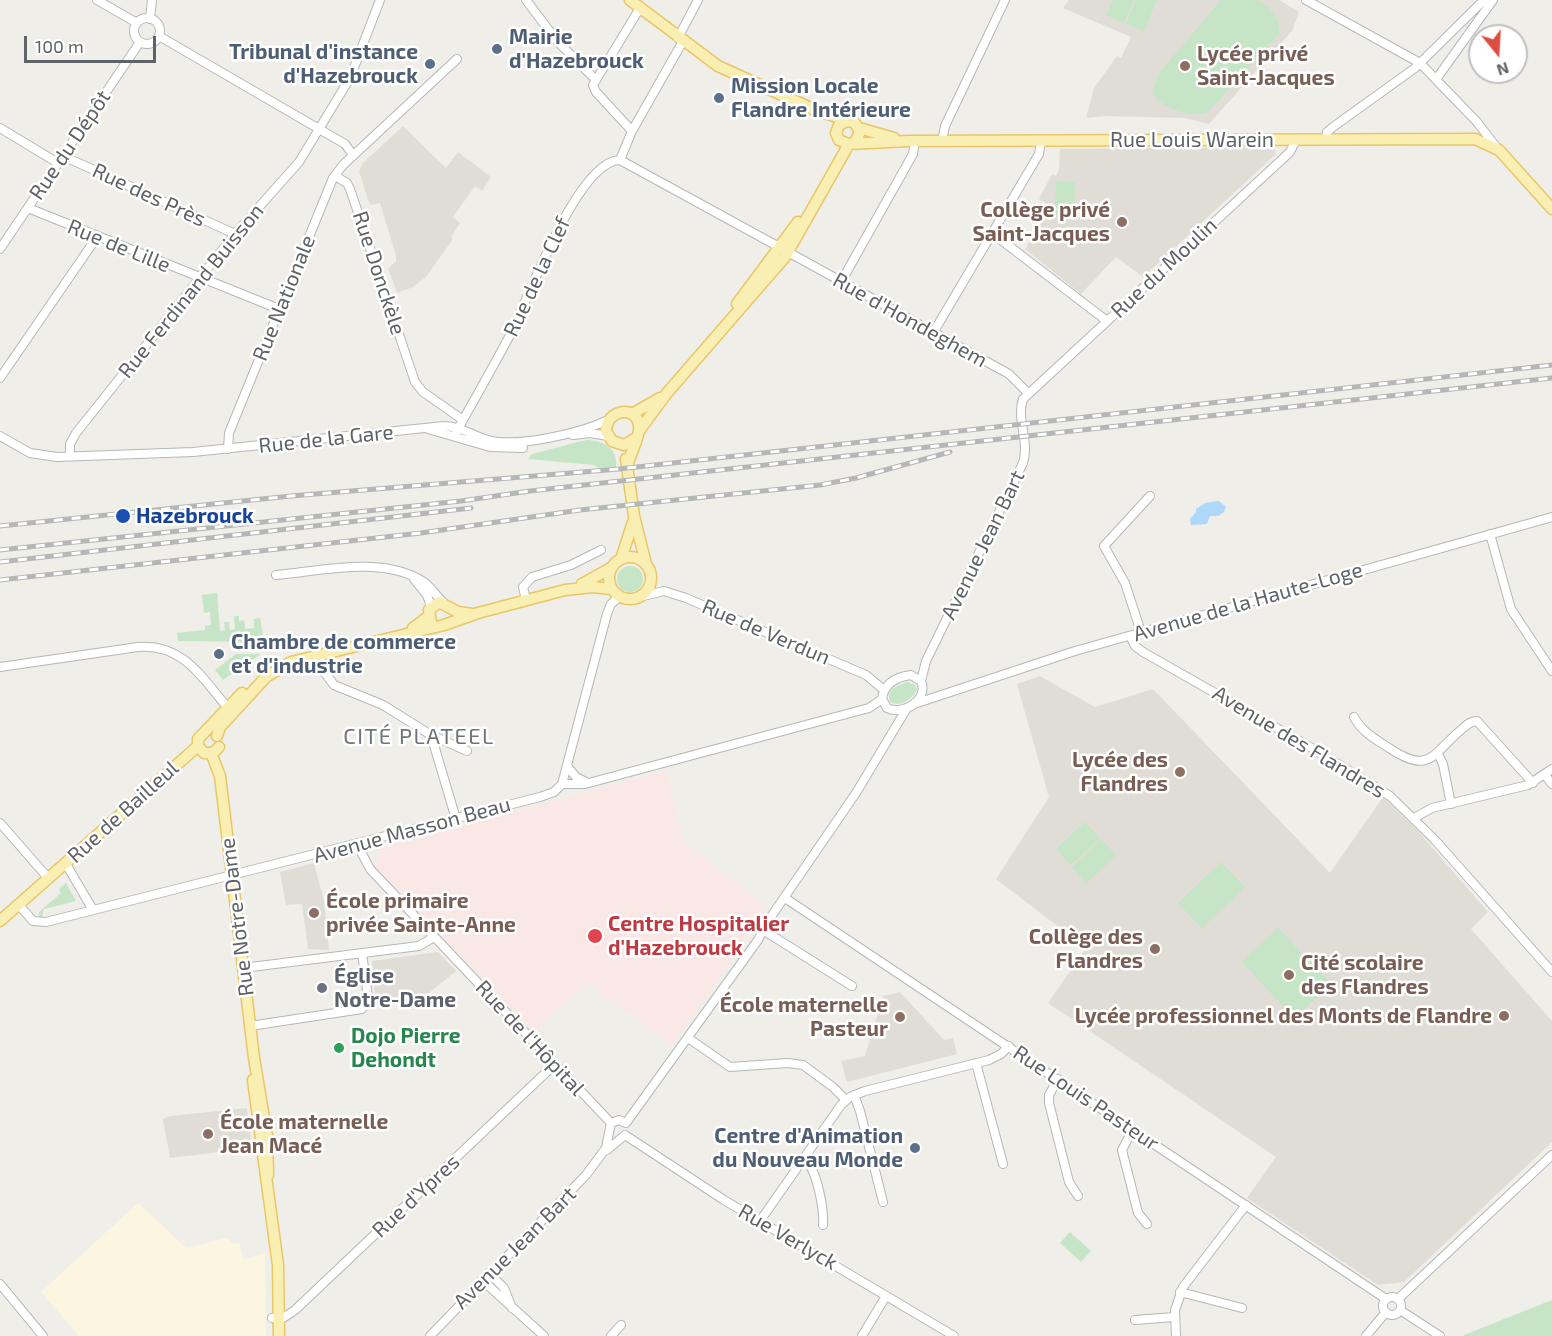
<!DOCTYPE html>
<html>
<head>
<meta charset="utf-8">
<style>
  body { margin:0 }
  #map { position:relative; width:1552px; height:1336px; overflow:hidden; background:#f0eee8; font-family:"Exo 2",sans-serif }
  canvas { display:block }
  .north { position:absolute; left:1468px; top:24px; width:60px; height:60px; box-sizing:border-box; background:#fff; border:2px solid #bfc0c2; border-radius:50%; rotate:162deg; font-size:16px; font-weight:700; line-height:24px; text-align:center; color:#5f6267 }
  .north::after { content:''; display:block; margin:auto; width:21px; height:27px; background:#de4d3f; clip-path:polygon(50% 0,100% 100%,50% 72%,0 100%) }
  .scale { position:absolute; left:24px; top:36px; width:132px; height:27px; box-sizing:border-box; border:3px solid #5f6267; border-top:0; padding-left:8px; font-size:18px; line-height:21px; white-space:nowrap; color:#5f6267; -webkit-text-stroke:4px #fff; paint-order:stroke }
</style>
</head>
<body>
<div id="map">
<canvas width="1552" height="1336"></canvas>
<div class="north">N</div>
<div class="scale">100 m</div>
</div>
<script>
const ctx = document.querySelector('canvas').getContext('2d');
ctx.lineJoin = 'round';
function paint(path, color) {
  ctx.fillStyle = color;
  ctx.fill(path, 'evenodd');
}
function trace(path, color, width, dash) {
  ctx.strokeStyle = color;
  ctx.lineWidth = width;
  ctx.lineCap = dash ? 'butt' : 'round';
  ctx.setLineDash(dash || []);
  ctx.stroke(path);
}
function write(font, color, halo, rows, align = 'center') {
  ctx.font = font + ' "Exo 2",sans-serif';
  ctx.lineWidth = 5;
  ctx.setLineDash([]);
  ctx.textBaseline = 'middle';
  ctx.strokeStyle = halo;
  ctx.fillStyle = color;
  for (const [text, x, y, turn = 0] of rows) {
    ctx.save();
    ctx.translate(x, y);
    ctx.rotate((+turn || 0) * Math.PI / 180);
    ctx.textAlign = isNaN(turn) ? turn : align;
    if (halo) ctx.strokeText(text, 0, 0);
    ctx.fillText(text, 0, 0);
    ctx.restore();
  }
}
const commercial = new Path2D(`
  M138 1203 186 1248 227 1238 233 1244 239 1243 244 1260 265 1253 266 1336H79L41 1292Z`);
const education = new Path2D(`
  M1069 0H1279L1299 12 1292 31 1209 124 1185 118 1105 116 1086 118 1094 88 1117 56 1121 58 1131 37 1063 8Z
  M403 126 446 168 458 152 491 177 482 191 475 186 453 217 460 223 451 237 453 239 426 277 413 287 397 293 388 268 396 262V256L380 203 372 205 369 203 359 171 363 163Z
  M1274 147 1276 154 1143 277 1116 257 1081 294 1025 249 1051 207 1039 199 1052 174 1056 176 1059 170 1060 149Z
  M1040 676 1095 707 1153 689 1330 873 1383 797 1417 830 1488 912 1471 929 1552 1021V1142L1404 1282 1378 1285 1247 1198 1276 1157 1048 1003 1086 948 996 879 1049 797 1017 684Z
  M314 863 324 901 329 950 308 949 302 904 286 905 280 872Z
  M438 952 456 971 419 1001 376 1005 372 961Z
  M900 992 944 1040 953 1038 957 1054 847 1082 841 1061 865 1056 883 996Z
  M247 1108 252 1148 170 1158 163 1119 170 1116Z`);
const medical = new Path2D(`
  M666 770 684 843 767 907 672 1045 587 982 534 1031 374 865 381 846 474 823Z`);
const green = new Path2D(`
  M1113 0H1134L1124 23 1106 15Z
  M1136 0H1157L1144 31 1126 24Z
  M1221 0C1231 0 1246 0 1256 0 1270 5 1282 20 1279 34L1209 111C1193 119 1158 109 1153 91L1159 73Z
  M1056 181 1075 182 1074 216 1055 215Z
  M586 440C602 440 619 448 616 467L597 468 595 465 528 459 532 454Z
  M617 579a13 13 0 1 1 26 0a13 13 0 1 1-26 0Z
  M217 593 220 631 225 630 224 622H229L230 630 235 629 234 616H239V621L244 620 245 629 254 628V619L260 618 264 642 178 641 177 633 205 630V626L211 625 210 612 204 613 202 595Z
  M236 654H261L223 680 215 670Z
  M908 682 915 685 917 690C911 700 901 707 890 702 886 690 897 685 908 682Z
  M1085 822 1100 838 1071 865 1056 849Z
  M1101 839 1116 855 1087 883 1072 867Z
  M1221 862 1245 887 1202 928 1178 903Z
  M66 883 76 901 44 909 42 917H39V912L61 893 59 889Z
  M1278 928 1331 984 1294 1018 1242 962Z
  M1070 1232 1091 1251 1081 1262 1060 1243Z
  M1552 1300V1336H1464V1335Z`);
const water = new Path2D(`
  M1219 501 1226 507 1224 512 1218 516H1210L1207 524 1191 525 1190 519 1196 512V509L1205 503Z`);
const minor = new Path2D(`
  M97 0 137 23
  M526 0 557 41 595 79
  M1306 0 1420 63 1477 122 1496 147
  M134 31a13 13 0 1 1 26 0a13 13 0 1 1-26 0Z
  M150 19 152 0
  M159 36 345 144 353 155
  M678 38 698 0
  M1437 78 1493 0
  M0 128 58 163
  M632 131 596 92 593 85 640 8
  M1326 139 1327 132 1333 127 1415 68 1484 0
  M942 141 945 126 1005 0
  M63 156 235 234
  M620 160 781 248
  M620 160 632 131 683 41
  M335 176 347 183 350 189 415 382 423 392 463 420
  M28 208 279 309
  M992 233 1107 321
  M0 249 140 42
  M788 252 1009 374 1028 393
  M841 282 913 154 915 141
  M933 333 1039 154 1041 141
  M0 378 97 237
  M428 429 490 447 523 448
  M573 435 590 433 608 436
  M0 436 30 453 57 457 193 452 444 426C461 426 473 436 488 440 518 448 581 433 608 420
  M454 436C473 402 492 369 510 335 528 300 577 161 620 160
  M228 449 229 433 333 178 343 165 457 59
  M70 456V444L76 433 235 234 299 162 350 78 380 0
  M1490 534 1511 609 1552 671
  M276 575C321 571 383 555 424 582 431 587 436 596 443 602
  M414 579 427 595 431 607
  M643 596 664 591 686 598 866 675 884 690
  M526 600 523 587 532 577 571 565 601 550
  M1141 632 1125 583 1104 546 1150 496
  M1130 636 1135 646 1143 652 1310 747 1390 796 1435 840 1552 972
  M319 655 324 672 334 685 383 705 431 735 456 819
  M0 667 138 647C183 643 202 678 228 708
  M911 675 921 681C929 700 903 716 887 708L882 699C884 683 896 677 911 675Z
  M921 681 926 661 1023 463C1030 442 1016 419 1023 399L1290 152 1296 140
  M914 704 1075 651 1552 517
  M1354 717C1362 732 1375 739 1389 748 1430 775 1431 755 1462 729 1467 725 1470 721 1477 721L1533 783
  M431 735 467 751
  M1438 754 1443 764 1451 804
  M567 766 576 777 586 782
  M1545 775 1552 784
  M562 784 607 614 611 604 619 597
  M1414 818 1432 808 1528 785 1552 769
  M0 823 49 879
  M357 844 370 869 611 1123
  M66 864 93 910
  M785 898 1386 1299
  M19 905 33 921 46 922 540 797 554 792 562 784H585L869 708 882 699
  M763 930 852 986
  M243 968 419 946 434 937
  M250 1026 362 1009 368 997 362 953
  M688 1038 730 1067 788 1063 803 1065 833 1087 846 1100
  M976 1063 1003 1164
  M1058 1079 1049 1095V1103L1069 1182 1078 1196
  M854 1095 860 1111 883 1202
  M626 1123 758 940 766 924 856 793 907 708
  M1133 1129 1122 1150 1138 1213 1147 1224
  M625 1135 724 1200 954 1336
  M607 1150 625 1135
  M803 1158C817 1167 824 1209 823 1225
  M760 1221 841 1105 850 1097 865 1091 989 1060 1001 1054 1009 1046
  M489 1273 504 1288 512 1308
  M482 1280 544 1336
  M0 1284 43 1336
  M1180 1292 1242 1308
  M1383 1306a9 9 0 1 1 18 0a9 9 0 1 1-18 0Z
  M1398 1299 1552 1155
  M1400 1310 1440 1336
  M272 1318H283L295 1310 555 1064
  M1135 1320 1174 1317
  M430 1336 586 1175 606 1148 611 1123 619 1120 626 1123
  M611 1336 621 1325
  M862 1336 886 1296
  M1176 1336 1175 1310 1183 1287 1246 1205
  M1366 1336 1386 1312`);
const major = new Path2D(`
  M630 0 718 66 813 109 855 123 860 132 855 142
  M847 121 839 125 836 133 839 140 848 144 909 141 1475 139 1499 150 1552 209
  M859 128 894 138
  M737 304 798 222
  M632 414 660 398
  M639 431 667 393 785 257 849 144
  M626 459 634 516 646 564
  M628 464C630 453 640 438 639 427 638 404 606 409 606 431L612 441 624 445 636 438
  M609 578a21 21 0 1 1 42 0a21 21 0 1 1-42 0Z
  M621 559 633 522
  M582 584 611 568
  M431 622 429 610 439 602 458 612 472 614
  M413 628 429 616
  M217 736 220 727 266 677 291 662 444 625 478 613 565 590 593 587 611 589
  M219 747 213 753H204L198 746V739L242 693
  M211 753 220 776 254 1058 267 1136 268 1175
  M0 921 198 746
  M253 1080 278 1265 279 1336`);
const rail = new Path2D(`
  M0 526 291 496 619 469 1552 365
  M0 550 461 501 530 491 1552 378
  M0 562 471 508
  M0 580 421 533 580 510 820 485 856 478 950 452`);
const markers = [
  [497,49,6,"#5c6f8a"],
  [430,64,6,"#5c6f8a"],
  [1185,66,6,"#8d6e63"],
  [719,98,6,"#5c6f8a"],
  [1122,222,6,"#8d6e63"],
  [123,516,8,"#1a4fb4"],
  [219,654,6,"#5c6f8a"],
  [1180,772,6,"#8d6e63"],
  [314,913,6,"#8d6e63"],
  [595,936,8,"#e0444e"],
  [1155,949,6,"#8d6e63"],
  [1289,975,6,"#8d6e63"],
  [322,988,6,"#6b7280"],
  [1504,1016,6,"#8d6e63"],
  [900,1017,6,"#8d6e63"],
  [339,1048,6,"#2e9e5b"],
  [208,1134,6,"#8d6e63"],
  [915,1148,6,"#5c6f8a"]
];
const serviceNames = [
  ["Mairie",509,37],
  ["d'Hazebrouck",509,61],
  ["Tribunal d'instance",418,52,"right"],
  ["d'Hazebrouck",418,76,"right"],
  ["Mission Locale",731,86],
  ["Flandre Intérieure",731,110],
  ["Chambre de commerce",231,642],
  ["et d'industrie",231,666],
  ["Centre d'Animation",903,1136,"right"],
  ["du Nouveau Monde",903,1160,"right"]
];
const educationNames = [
  ["Lycée privé",1197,54,"left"],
  ["Saint-Jacques",1197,78,"left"],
  ["Collège privé",1110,210],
  ["Saint-Jacques",1110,234],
  ["Lycée des",1168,760],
  ["Flandres",1168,784],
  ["École primaire",326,901,"left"],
  ["privée Sainte-Anne",326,925,"left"],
  ["Collège des",1143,937],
  ["Flandres",1143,961],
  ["Cité scolaire",1301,963,"left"],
  ["des Flandres",1301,987,"left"],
  ["École maternelle",888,1005],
  ["Pasteur",888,1029],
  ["Lycée professionnel des Monts de Flandre",1492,1016],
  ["École maternelle",220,1122,"left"],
  ["Jean Macé",220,1146,"left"]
];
const streetNames = [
  ["Rue Louis Warein",1192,140],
  ["Rue du Dépôt",70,145,-56],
  ["Rue des Près",149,195,25],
  ["Rue de Lille",119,246,22],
  ["Rue du Moulin",1164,268,-43],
  ["Rue Donckèle",379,273,72],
  ["Rue de la Clef",537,277,-65],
  ["Rue Ferdinand Buisson",191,291,-51],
  ["Rue Nationale",284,298,-68],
  ["Rue d'Hondeghem",910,320,29],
  ["Rue de la Gare",326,439,-6],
  ["Avenue Jean Bart",983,545,-64],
  ["Avenue de la Haute-Loge",1248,602,-16],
  ["Rue de Verdun",766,632,23],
  ["Avenue des Flandres",1299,742,31],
  ["Rue de Bailleul",123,812,-42],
  ["Avenue Masson Beau",412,830,-15],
  ["Rue Notre-Dame",237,917,-97],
  ["Rue de l'Hôpital",530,1038,47],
  ["Rue Louis Pasteur",1086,1098,34],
  ["Rue d'Ypres",416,1196,-43],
  ["Rue Verlyck",788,1237,30],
  ["Avenue Jean Bart",515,1248,-45]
];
const transitNames = [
  ["Hazebrouck",136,516]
];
const healthNames = [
  ["Centre Hospitalier",608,924],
  ["d'Hazebrouck",608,948]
];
const worshipNames = [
  ["Église",334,976],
  ["Notre-Dame",334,1000]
];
const leisureNames = [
  ["Dojo Pierre",351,1036],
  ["Dehondt",351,1060]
];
const neighbourhoodNames = [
  ["CITÉ PLATEEL",419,737]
];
paint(commercial, '#fcf6e0');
paint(education, '#e0ddd6');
paint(medical, '#fae8e6');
paint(green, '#c6e5c6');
paint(water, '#aed8fa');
trace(minor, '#b4b7bb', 10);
trace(major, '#e9c668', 13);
trace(minor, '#fff', 8);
trace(major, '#faefb2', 10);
trace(rail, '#b5b6b7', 5);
trace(rail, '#fff', 3, [9]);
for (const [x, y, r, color] of markers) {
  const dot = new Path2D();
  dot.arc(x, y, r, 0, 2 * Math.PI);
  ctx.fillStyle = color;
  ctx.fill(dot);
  trace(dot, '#fff', 2);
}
write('bold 21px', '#4e5e75', '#fff', serviceNames, 'left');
write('bold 21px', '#785e54', '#fff', educationNames, 'right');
write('21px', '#5f6267', '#fff', streetNames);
write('bold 21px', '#164399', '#fff', transitNames, 'left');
write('bold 21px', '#be3a42', '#fff', healthNames, 'left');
write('bold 21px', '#5b616d', '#fff', worshipNames, 'left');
write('bold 21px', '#27864d', '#fff', leisureNames, 'left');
ctx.letterSpacing = '1.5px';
write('22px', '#707479', '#fff', neighbourhoodNames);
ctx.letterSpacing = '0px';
</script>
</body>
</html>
